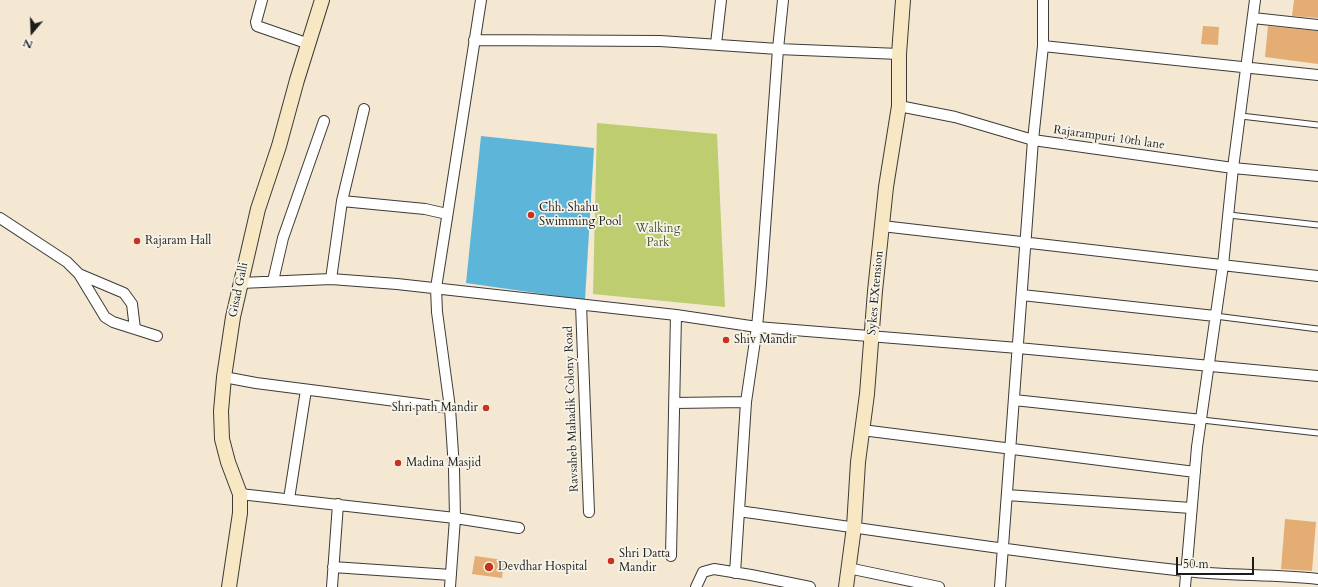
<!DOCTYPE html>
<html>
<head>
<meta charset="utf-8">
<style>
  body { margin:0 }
  #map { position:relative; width:1318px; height:587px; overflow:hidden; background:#f4e8d3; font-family:Cardo,serif }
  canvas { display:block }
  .north { position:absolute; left:12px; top:12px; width:40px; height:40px; -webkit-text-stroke:3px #f7f3e8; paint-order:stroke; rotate:199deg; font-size:11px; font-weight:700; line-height:16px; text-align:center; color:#1c1c1c }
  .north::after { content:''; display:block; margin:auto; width:14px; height:18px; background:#1c1c1c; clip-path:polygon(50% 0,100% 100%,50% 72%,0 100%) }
  .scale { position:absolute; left:1176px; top:557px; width:78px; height:18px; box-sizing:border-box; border:2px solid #1c1c1c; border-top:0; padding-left:5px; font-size:12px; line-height:14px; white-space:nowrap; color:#1c1c1c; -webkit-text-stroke:3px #f7f3e8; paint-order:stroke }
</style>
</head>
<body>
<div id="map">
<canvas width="1318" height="587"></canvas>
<div class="north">N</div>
<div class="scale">50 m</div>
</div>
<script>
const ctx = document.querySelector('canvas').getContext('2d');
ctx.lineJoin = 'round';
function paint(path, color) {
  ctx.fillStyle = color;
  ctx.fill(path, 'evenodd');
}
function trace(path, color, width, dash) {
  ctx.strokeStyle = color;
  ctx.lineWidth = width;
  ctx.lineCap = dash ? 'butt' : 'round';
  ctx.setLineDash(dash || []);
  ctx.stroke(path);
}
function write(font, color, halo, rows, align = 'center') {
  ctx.font = font + ' Cardo,serif';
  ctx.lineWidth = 3.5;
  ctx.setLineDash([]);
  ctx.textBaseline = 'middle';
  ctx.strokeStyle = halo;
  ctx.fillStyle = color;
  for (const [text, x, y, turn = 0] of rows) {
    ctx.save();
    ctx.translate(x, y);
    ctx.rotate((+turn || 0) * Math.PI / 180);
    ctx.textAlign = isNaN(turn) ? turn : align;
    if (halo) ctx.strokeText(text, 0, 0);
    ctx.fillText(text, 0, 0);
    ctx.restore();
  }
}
const green = new Path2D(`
  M597 123 717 134 725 307 593 294Z`);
const water = new Path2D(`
  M481 136 594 148 585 300 466 283Z`);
const building = new Path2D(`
  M1294 0H1318V18L1292 16Z
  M1203 26 1219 27 1218 45 1201 44Z
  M1268 26 1318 31V64L1265 57Z
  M1285 519 1316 522 1312 571 1281 569Z
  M475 556 504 560 502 578 472 574Z`);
const lane = new Path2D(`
  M1241 116 1318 125
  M1229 215 1318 225
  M1215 316 1318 329
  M1202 420 1318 433`);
const street = new Path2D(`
  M262 0 256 22 257 26 309 44
  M783 0 778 49 761 284 757 327 746 402 739 511C887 532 1036 555 1185 571 1229 576 1274 574 1318 579
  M1253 18 1318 25
  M474 40 660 41 778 49 899 54
  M716 44 721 0
  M1043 46 1318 75
  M899 106 955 117 1033 140 1233 168 1318 176
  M342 201 425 209 447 214
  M0 218 67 262 79 274 105 317 113 322 157 336
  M882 226 1318 276
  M79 274 124 293 132 304 135 329
  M331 279 342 201 364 109
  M273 281 283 238 324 121
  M241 283 331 279 397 284 676 315 757 327 1018 348 1318 376
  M1022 295 1215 316
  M581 305 589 512
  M224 377 256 383 450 408
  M1014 400 1202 420
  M674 403 746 402
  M862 430 1195 472
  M240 494 455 518 519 528
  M1007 495 1191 508
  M289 499 306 390
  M671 556 676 315
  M333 567 451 575
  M848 568 939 587
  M735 573 739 511
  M332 587 338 504
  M450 587 455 518 454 469 450 408 437 312 436 288 481 0
  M696 587 703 572 714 569 751 575 810 587
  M1000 587 1033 140 1043 46V0
  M1185 587 1197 447 1223 265 1233 168 1255 0`);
const secondary = new Path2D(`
  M229 587 240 513V494L228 462 222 439 221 411 224 377 233 317 258 209 279 146 297 80 322 0
  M846 587 854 527 858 462 867 394 875 291 886 187 899 106V54L903 0`);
const markers = [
  [531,215,4,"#c8321e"],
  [137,241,4,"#c8321e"],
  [726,340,4,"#c8321e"],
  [486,408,4,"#c8321e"],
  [398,463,4,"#c8321e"],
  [611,561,4,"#c8321e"],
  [489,567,5,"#c8321e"]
];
const streetNames = [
  ["Rajarampuri 10th lane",1109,138,8],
  ["Gisad Galli",239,290,-78],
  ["Sykes EXtension",876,293,-85],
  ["Ravsaheb Mahadik Colony Road",572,409,-92]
];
const poiNames = [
  ["Chh. Shahu",539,208],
  ["Swimming Pool",539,222],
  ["Rajaram Hall",145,241],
  ["Shiv Mandir",734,340],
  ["Shri path Mandir",478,408,"right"],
  ["Madina Masjid",406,463],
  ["Shri Datta",619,554],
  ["Mandir",619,568],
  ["Devdhar Hospital",498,567]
];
const parkNames = [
  ["Walking",658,229],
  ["Park",658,243]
];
paint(green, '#bdcd70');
paint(water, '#5eb5da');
paint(building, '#e3ad74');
trace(lane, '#3c3b37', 7);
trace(street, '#3c3b37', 12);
trace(secondary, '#3c3b37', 16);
trace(lane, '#fff', 5);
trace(street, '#fff', 10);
trace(secondary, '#f7e8c3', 14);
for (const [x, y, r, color] of markers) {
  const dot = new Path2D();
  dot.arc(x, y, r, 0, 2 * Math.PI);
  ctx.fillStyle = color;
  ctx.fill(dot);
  trace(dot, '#f7f3e8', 1.5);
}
write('12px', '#1c1c1c', '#f7f3e8', streetNames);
write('12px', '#1c1c1c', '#f7f3e8', poiNames, 'left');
write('12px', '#545a39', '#f7f3e8', parkNames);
</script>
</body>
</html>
